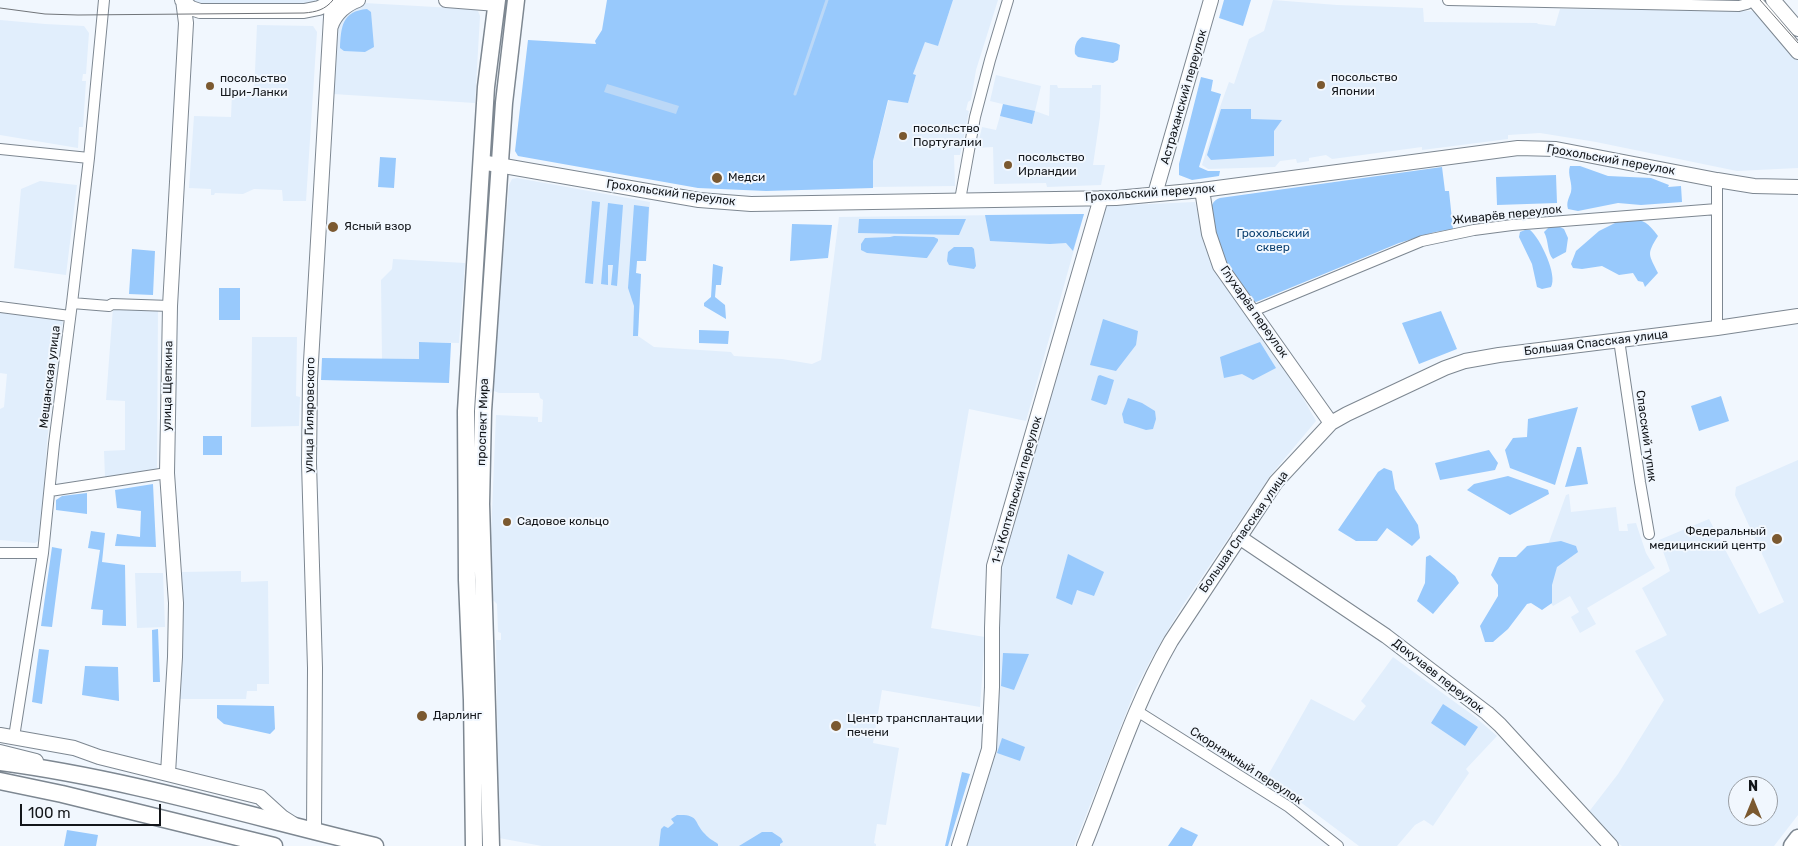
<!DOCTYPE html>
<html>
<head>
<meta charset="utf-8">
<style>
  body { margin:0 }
  #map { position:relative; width:1798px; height:846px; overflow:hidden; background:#f1f7fe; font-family:Rubik,sans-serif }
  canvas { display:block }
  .north { position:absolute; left:1728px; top:776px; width:50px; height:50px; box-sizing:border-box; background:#f1f7fe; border:1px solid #989da3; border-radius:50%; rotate:0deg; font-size:14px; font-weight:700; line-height:20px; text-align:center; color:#13161a }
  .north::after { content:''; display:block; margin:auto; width:18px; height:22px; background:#7b5930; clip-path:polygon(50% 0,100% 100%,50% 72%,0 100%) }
  .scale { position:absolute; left:20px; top:804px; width:141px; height:22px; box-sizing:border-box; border:2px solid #13161a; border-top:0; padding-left:6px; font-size:15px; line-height:18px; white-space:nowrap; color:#13161a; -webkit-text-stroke:4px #f1f7fe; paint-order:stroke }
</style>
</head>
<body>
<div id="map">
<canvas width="1798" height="846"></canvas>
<div class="north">N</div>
<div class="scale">100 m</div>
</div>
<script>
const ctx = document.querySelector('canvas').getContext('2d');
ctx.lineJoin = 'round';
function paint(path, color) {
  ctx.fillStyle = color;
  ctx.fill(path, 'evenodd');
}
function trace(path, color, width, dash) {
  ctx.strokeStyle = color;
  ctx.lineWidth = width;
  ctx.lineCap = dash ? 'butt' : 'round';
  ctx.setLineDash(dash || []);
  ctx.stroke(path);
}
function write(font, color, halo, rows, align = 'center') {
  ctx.font = font + ' Rubik,sans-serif';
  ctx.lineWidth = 4;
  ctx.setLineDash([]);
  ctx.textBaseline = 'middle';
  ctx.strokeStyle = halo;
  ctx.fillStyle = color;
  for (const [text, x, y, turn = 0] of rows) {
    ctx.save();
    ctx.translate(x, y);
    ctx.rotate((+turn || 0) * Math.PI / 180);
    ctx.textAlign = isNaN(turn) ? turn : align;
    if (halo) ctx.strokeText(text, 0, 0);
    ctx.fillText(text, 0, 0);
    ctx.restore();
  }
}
const built = new Path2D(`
  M192 0H320L313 3 200 4Z
  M953 0H998L976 70 971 100 968 102 966 110 969 111 960 155H954L955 186 873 187V161L889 99 908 103 916 75 913 74 925 41 938 46Z
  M1273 0 1337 5 1423 8 1424 22 1537 23 1538 24 1555 26 1560 9 1752 11 1759 14 1798 59V168L1737 171 1596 142 1540 133 1508 135V139L1422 150V147L1332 159 1326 155 1309 158V161L1297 163 1296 159 1280 161 1275 167 1208 169 1202 165 1220 107 1229 82 1234 84 1249 39 1264 31Z
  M364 3 471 9 478 11 480 16 475 103 333 94 337 26 343 14Z
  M0 20 45 24 84 26 89 33 86 74H83L82 81H86L83 127H79L78 148 0 135Z
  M257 25 313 26 317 32 306 201H283L282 190 254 189 243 194 215 193 214 195H211V189L189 188 194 116 231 117 232 93 254 94Z
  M996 75 1041 86 1035 111 1049 116 1050 85H1057L1058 88H1092V85H1101L1100 117 1093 165H1105L1101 185 1047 187 1046 183 994 184 993 147 977 148 982 127 996 130 1000 116 1031 124 1035 112 990 101Z
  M517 178 650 202 646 261H637L636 273 641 274 638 336 654 347 731 352 734 356 782 359 812 364 821 360 839 217 1084 214 1026 421 969 409 931 628 985 637 980 707 882 690 873 743 899 748 886 825 877 824 874 843 876 844V846H542L499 838 496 640H501V633L498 632 497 604 493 600 491 536 496 415 538 417V422H542L543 400 540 398 539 393H499L494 391 492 388 509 185 512 179Z
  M40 181 77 185 66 275 14 268 21 189Z
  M1195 202 1207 250 1213 264 1299 391 1316 421 1270 476 1181 608 1151 659 1135 690 1074 846H964L987 773 997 567 1105 206Z
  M393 259 465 263 459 343 420 342V359H382L381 280 392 269Z
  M113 307 158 308 157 469 105 477 104 451 125 450V401L106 400Z
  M0 310 63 320 47 441 41 539 35 543 0 540V409L4 407 7 374 0 373Z
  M252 337H297L296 396 300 397 299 426 251 427Z
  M1798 460V815L1774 846H1622L1615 841 1613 843 1588 813 1618 774 1664 700 1635 651 1667 635 1642 588 1670 571 1659 540 1709 519 1759 614 1784 602 1735 495 1736 487ZM1738 786H1768V816H1738Z
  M1569 494 1571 512 1616 507 1619 531H1628L1627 524 1636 523 1646 553 1655 568 1587 608 1596 624 1580 633 1571 617 1579 612 1570 596 1553 606 1548 599 1532 589 1566 495Z
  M241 571V582L268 581 269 684H257V691H247L246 699H179L180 572Z
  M135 573H163L165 627 137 628Z
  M1393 657 1474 716 1497 736 1466 769 1469 773 1433 826 1424 820 1415 825 1397 846H1359L1267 777 1311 699 1354 721 1366 706 1361 701Z`);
const green = new Path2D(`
  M607 0H953L938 46 925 42 913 74 916 75 908 103 888 100 873 161V188L766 191 698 188 518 156 515 151 528 40 596 44 595 41 602 30Z
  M1224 0H1251L1243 26 1219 18Z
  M367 9 371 12 374 47 365 52 344 51 340 48C341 27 342 11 367 9Z
  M1082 37 1116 43 1120 45 1118 60 1113 63 1078 57 1075 54C1074 47 1076 40 1082 37Z
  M1201 77 1213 80 1211 91 1221 94 1199 167 1208 171H1220L1219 176 1192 180 1179 175V164Z
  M1003 104 1035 111 1032 124 1000 116Z
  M1221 109H1251V119L1282 120 1274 131V156L1211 160 1207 155Z
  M380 157 396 158 394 188 378 187Z
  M1570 166H1580L1608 176 1651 178 1669 185 1668 187 1681 186 1682 202 1641 205 1618 203 1578 211 1568 209C1566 202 1569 198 1571 192 1573 183 1567 175 1570 166Z
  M1442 167 1445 191H1449L1453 229 1435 232 1399 243 1256 302 1252 300C1242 285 1229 271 1222 255 1218 246 1211 214 1212 205 1214 201 1216 199 1220 198Z
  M1556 175 1557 203 1497 205 1496 177Z
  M592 201 600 202 593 284 585 283Z
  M608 203 623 205 617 286 611 285 613 265H608V285L601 284Z
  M634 205 649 207 646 261H637L636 273 641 274 638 336H633L634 306 628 288Z
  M1084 214 1073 251 1066 243 1050 244 990 241 985 215Z
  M859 219H966L959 235 858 233Z
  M1621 220C1641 218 1646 220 1658 236 1646 255 1649 254 1658 273L1645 287 1643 282 1638 281 1633 273 1619 275 1602 266 1582 269 1573 268 1571 264 1576 251 1599 231Z
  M792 224 832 225 828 258 790 261Z
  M1549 227H1560L1564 229 1568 238 1566 252 1553 259C1547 253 1549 241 1544 232Z
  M1525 230H1530C1540 238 1558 275 1551 287L1542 289 1537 287 1532 264 1519 237 1520 232Z
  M894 236 934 237 938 239V241L927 258H925L867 253 861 250V244L865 238 890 237Z
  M954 247H972L974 249 976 266 974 269 949 265 947 261 948 252Z
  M132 249 155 251 153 295 129 294Z
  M713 264 723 267 721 285H716L715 297 725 305 726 319 704 306V303L711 297Z
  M219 288H240V320H219Z
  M1441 311 1457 349 1419 364 1402 323Z
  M1103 319 1138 331 1136 345 1116 371 1090 365Z
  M699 330 729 331 728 344 699 343Z
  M419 342 451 343 449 383 321 380 322 358 419 359Z
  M1260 342 1276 368 1253 380 1242 374 1224 378 1220 357Z
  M1100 375 1114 380 1107 404 1105 405 1091 400 1098 376Z
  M1721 396 1729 421 1699 431 1691 406Z
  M1128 398 1142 403 1155 411 1156 419 1153 429 1146 430 1124 423 1122 414Z
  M1578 407 1555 485 1510 468 1505 450 1513 438 1527 437 1528 419Z
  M203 436H222V455H203Z
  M1577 447H1581L1588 484 1565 487Z
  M1489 450 1498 463 1495 470 1440 480 1435 463Z
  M1384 468 1392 471 1395 489 1418 525 1420 538 1412 546 1387 528 1377 541H1356L1338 530 1378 472Z
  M1508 476 1548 490 1549 494 1510 515 1467 490 1474 484Z
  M153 484 156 547 115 546 117 534 140 537 141 511 117 508 115 490Z
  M87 493V514L56 510V500L62 496Z
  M91 531 105 533 102 562 125 565 126 626 102 625 103 610 91 609 100 550 88 548Z
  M1561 541 1576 546 1578 552 1557 567 1552 585V603L1542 610 1531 603 1527 604 1508 629 1493 642H1485L1480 626 1498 596V585L1491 575 1499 557H1516L1527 546Z
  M52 547 62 549 52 627 41 626Z
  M1068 554 1104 572 1094 596 1077 590 1072 605 1056 598Z
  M1430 555 1455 576 1459 583 1433 614 1417 601 1425 583 1426 557Z
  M158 629 160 682H153L152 630Z
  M39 649 49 650 42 704 32 702Z
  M1003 653 1029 654 1014 690 1001 686Z
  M85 666 118 667 119 701 82 695Z
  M1443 704 1478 727 1465 746 1431 723Z
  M217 705 274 706 275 729 270 734 224 724 217 718Z
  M1002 738 1025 747 1020 761 997 753Z
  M962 772 970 774 948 846H945Z
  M677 815C700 814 693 822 705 834 708 838 714 841 718 844V846H659L661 829 664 826 668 828 674 823 671 819Z
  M1181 827 1198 835 1192 846H1168Z
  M67 830 98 835 96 846H64Z
  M762 832H772L781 838 783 842 780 844V846H739Z`);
const water = new Path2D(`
  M607 84 679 106 676 114 604 92Z`);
const stream = new Path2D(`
  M795 94 827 0`);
const street = new Path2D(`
  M1448 0 1739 6 1747 4 1754 0
  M0 149 89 158
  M1717 180V328
  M960 200 975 117 990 60 1008 0
  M72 303 109 306 112 304 170 306
  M0 307 70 316
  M1253 311 1422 241 1474 230 1512 225 1717 209
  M1619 340 1640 482 1649 534
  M50 491 167 473
  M0 553H43
  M1137 711 1289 807 1338 846
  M14 737 43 553 54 444 72 303 89 158 104 0`);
const secondary = new Path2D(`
  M182 0 191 8 200 11H304L319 8 336 0
  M446 0 497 4
  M1754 0 1798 52
  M1773 0 1798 29
  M331 26C335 14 346 4 358 0
  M481 162 699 200 751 204 1116 198 1202 190 1518 148 1556 149 1717 180 1754 186 1798 187
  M1202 190 1209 234 1220 266 1331 423
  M1155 194 1211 0
  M1239 537 1386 636 1487 713 1500 725 1611 846
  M0 735 74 748 99 757 260 797 282 817 293 824
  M0 752 36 761
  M168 773 175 657 176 603 167 473 170 306 186 23 183 0
  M314 831 315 668 309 463 310 379 332 0
  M959 846 989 749 992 687V628L994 566 1101 198
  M1084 846C1112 777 1134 705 1171 641L1276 482 1331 423 1347 414 1445 368 1465 361 1499 355 1717 328 1798 316`);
const primary = new Path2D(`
  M0 762C128 779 249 816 375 846
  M0 781 62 794 274 846
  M474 846 472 700 467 580 466 411 486 87 497 0
  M491 846 481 504 483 411 504 103 516 0
  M1792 846 1798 838`);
const tram = new Path2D(`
  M1760 0 1798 43
  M0 8 45 14 78 15 304 13C316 12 325 10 333 0`);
const markers = [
  [1321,85,5,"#7b5930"],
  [210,86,5,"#7b5930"],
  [903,136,5,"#7b5930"],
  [1008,165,5,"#7b5930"],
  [717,178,6,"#7b5930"],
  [333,227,6,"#7b5930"],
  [507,522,5,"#7b5930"],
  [1777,539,6,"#7b5930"],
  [422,716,6,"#7b5930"],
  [836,726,6,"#7b5930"]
];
const poiNames = [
  ["посольство",1331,78],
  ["Японии",1331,92],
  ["посольство",220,79],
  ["Шри-Ланки",220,93],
  ["посольство",913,129],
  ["Португалии",913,143],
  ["посольство",1018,158],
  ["Ирландии",1018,172],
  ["Медси",728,178],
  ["Ясный взор",344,227],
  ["Садовое кольцо",517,522],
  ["Федеральный",1766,532,"right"],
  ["медицинский центр",1766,546,"right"],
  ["Дарлинг",433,716],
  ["Центр трансплантации",847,719],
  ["печени",847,733]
];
const streetNames = [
  ["Астраханский переулок",1184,97,-74],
  ["Грохольский переулок",1611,160,10],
  ["Грохольский переулок",671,193,8],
  ["Грохольский переулок",1150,193,-4],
  ["Живарёв переулок",1507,215,-6],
  ["Глухарёв переулок",1254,312,55],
  ["Большая Спасская улица",1596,343,-7],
  ["Мещанская улица",50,377,-83],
  ["улица Щепкина",168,386,-89],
  ["улица Гиляровского",310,415,-89],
  ["проспект Мира",483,422,-88],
  ["Спасский тупик",1646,436,82],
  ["1-й Коптельский переулок",1017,490,-74],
  ["Большая Спасская улица",1244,532,-55],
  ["Докучаев переулок",1438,676,38],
  ["Скорняжный переулок",1246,766,33]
];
const parkNames = [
  ["Грохольский",1273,234],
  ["сквер",1273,248]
];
paint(built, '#e1eefc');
paint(green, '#98c9fc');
paint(water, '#bbd8f7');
trace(stream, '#bbd8f7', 3);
trace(street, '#7d8791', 12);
trace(secondary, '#7d8791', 16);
trace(primary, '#7d8791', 19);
trace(street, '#fff', 10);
trace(secondary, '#fff', 14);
trace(primary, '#fff', 16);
trace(tram, '#707479', 1);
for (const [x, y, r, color] of markers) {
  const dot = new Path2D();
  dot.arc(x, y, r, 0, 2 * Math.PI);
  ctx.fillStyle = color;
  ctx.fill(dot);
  trace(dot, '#f1f7fe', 2);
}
write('12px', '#13161a', '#f1f7fe', poiNames, 'left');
write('12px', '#13161a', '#f1f7fe', streetNames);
write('12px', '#0f4372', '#f1f7fe', parkNames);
</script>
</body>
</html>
